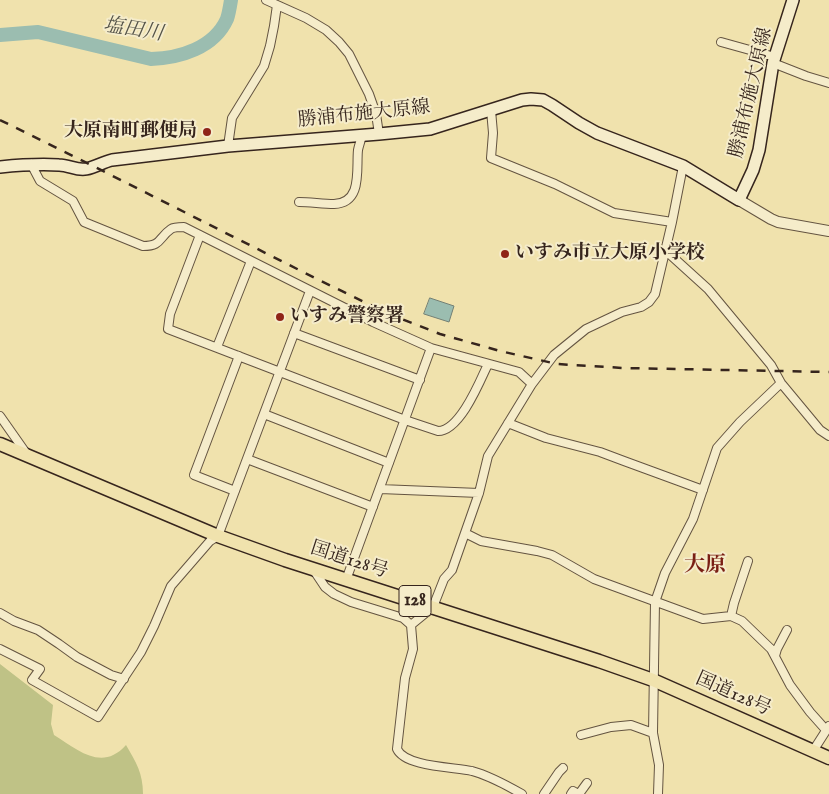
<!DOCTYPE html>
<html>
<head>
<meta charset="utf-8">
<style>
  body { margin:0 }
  canvas { display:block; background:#f0e2ad }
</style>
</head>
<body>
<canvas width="829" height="794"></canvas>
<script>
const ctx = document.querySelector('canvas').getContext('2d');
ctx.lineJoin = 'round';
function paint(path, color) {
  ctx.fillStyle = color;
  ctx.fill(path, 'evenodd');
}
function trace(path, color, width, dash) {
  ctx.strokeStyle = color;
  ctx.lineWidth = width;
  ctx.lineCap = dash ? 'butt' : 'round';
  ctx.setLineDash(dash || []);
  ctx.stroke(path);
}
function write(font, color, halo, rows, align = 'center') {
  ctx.font = font + ' "IM FELL English","Noto Serif JP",serif';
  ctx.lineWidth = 4;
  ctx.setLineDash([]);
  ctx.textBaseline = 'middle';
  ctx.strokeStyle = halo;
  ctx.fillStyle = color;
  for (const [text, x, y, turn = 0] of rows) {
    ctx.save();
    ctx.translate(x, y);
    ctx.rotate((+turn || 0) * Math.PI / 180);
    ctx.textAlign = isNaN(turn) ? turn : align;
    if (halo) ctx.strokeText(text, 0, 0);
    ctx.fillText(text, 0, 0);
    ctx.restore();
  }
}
const green = new Path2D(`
  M0 664 53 705 51 724 54 735C78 750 102 772 126 745 136 762 143 773 143 794H0Z`);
const water = new Path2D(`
  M430 298 454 306 449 322 424 314Z`);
const river = new Path2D(`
  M0 35 38 32 151 59C180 58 214 48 227 19 229 13 230 6 231 0`);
const minor = new Path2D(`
  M266 0 306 18 326 30 339 42 349 54 369 94 376 114 379 134
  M721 42 775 57
  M773 63 806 76 829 83
  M491 110 493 133 491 158 555 184 614 213 672 222
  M228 146 232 118 264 66 270 46 274 26 277 5
  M31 164 40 181 73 201 84 222 143 246C162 246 158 238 171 229 174 227 180 227 184 227L373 322 431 348 519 372 532 384
  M299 202C310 202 323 204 334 204 363 203 356 169 358 150 359 145 361 140 362 135
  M200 235 170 314 168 329 405 420 438 431C460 431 480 381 488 364
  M665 250 708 289 771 365 781 383 820 430 829 436
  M294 333 420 380
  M217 347 251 261
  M264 414 389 463
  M0 416 26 453
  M508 423 546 438 600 452 624 461 703 490
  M247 459 373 507
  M380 489 479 493
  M235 491 194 475 239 356
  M465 533 481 541 537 551 552 555 594 579 703 619 731 616 742 621 771 649 790 685 810 712 826 730
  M313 569 325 587 334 594 351 602 403 618 411 625
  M346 580 431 348
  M0 613 14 621 38 630 59 644 77 657 111 675 124 679
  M731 616 734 603 748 561
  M0 649 40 669 32 680 98 717 141 652 154 626 171 586 210 541 218 536 310 291
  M775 656 777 649 787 630
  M581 735 611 727 631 725 653 733
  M813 751 829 726
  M522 794C508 786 487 775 472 771 455 767 405 767 397 749L405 678 413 649 411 625 433 607 444 579 452 570 479 493 488 456 532 384 554 355 586 329 622 312 641 307 649 302 655 294 672 222 683 166
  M544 794 559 772 563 768
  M571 794 573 791 578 794
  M579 794 587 783
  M658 794 659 765 653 733 655 602 665 573 693 519 717 448 740 422 781 383`);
const tertiary = new Path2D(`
  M739 200 771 219 778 222 829 231`);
const secondary = new Path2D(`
  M0 167C20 165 40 164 59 165 69 165 77 171 86 169 96 167 103 162 112 160L228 146 379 134 430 129 522 100 531 99 543 100 552 105 579 123 597 133 683 166 739 200 753 170 759 150 773 63 793 0`);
const trunk = new Path2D(`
  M0 444 218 536 285 560 599 661 653 680 829 758`);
const rail = new Path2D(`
  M0 120 95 167 315 278 389 314 440 334 500 351 557 364 623 368 829 372`);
const markers = [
  [207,132,5,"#8f2418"],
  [505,254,5,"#8f2418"],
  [280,317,5,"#8f2418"]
];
const shields = [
  [415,601,32]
];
const shieldNames = [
  ["128",415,601]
];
const streetNames = [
  ["勝浦布施大原線",752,93,-77],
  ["勝浦布施大原線",364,115,-6],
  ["国道128号",349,561,18],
  ["国道128号",733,695,24]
];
const poiNames = [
  ["大原南町郵便局",197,132,"right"],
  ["いすみ市立大原小学校",515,254],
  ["いすみ警察署",290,317]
];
const waterNames = [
  ["塩田川",133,31,9]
];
const quarterNames = [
  ["大原",705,567]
];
paint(green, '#bfc286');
paint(water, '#9bbdb0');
trace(water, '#738075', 1);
trace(river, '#9bbdb0', 14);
trace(minor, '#645441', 10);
trace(tertiary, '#645441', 12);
trace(secondary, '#36251d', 14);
trace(trunk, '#36251d', 15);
trace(minor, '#f5ecca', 8);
trace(tertiary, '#f5ecca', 10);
trace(secondary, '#f5ecca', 11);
trace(trunk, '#f0e2ad', 12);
trace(rail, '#36251d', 2.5, [9, 9]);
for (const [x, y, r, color] of markers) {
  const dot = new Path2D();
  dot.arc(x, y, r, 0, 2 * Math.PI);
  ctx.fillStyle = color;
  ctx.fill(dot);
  trace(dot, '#f5ecca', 2);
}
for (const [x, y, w] of shields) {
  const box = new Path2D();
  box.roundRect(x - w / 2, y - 15.5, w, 31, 4);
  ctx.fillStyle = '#f5ecca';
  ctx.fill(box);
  trace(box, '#36251d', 1);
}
write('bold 18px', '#36251d', null, shieldNames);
write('19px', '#36251d', '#f5ecca', streetNames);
write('bold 19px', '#36251d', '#f5ecca', poiNames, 'left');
write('italic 20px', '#545349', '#f5ecca', waterNames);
write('bold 21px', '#7a1f14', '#f5ecca', quarterNames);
</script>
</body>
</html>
